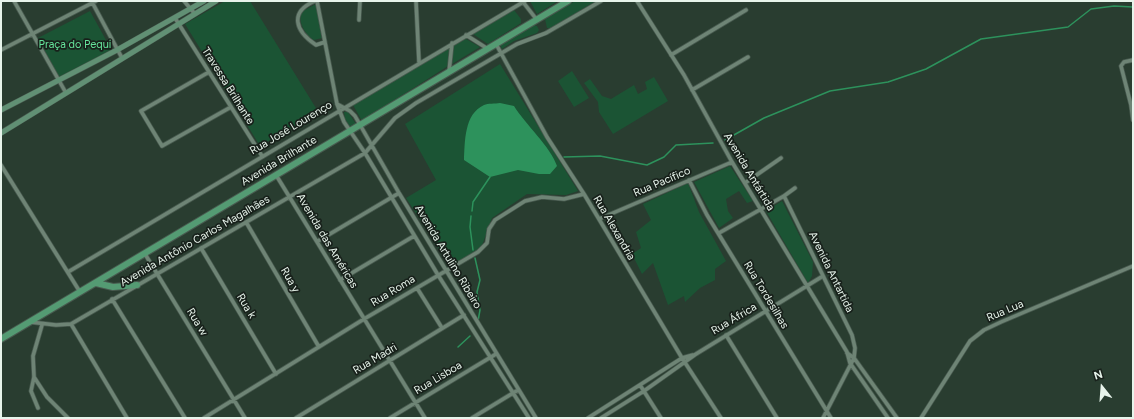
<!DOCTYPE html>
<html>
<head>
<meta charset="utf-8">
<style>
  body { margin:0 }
  #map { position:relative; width:1134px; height:419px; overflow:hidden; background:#293d30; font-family:Figtree,sans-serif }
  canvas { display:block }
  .frame { position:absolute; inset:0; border:2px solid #e7f4eb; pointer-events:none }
  .north { position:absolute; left:1082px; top:367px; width:40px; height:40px; -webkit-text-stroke:3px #18211b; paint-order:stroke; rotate:343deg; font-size:11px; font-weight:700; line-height:16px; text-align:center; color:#e7f4eb }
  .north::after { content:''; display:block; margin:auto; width:14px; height:18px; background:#e7f4eb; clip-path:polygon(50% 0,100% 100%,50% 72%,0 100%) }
</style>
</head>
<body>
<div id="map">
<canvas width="1134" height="419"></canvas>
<div class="frame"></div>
<div class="north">N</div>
</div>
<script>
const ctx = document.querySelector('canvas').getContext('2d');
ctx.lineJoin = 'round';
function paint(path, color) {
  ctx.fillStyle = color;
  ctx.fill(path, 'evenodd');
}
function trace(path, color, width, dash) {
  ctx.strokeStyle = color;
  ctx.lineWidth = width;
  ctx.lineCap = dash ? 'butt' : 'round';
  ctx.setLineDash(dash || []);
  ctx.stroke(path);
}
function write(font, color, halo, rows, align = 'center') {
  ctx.font = font + ' Figtree,sans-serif';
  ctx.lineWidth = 3.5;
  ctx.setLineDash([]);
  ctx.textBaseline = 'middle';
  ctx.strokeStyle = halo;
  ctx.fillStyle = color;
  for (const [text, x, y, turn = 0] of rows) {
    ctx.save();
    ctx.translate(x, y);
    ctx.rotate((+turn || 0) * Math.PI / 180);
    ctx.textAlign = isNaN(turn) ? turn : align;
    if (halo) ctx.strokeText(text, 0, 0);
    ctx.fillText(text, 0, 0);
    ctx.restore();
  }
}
const green = new Path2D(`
  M225 1H250L319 113 260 146 185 24Z
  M530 1H558L537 14Z
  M575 1H596L551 28H547L545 19Z
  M316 4 322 38 314 40C305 35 298 22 301 12Z
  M514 10 521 19V23L488 44 473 34Z
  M90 11 112 51 60 79 38 38Z
  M534 25 537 26 539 30 537 33 514 41 502 49 500 45Z
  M466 39 480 47 452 64 453 45Z
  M449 48 448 66 362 121 353 105Z
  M500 64 578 191 566 195 527 194 492 218 480 251 450 266 406 198 436 180 405 124Z
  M572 71 589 98 574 107 558 81Z
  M654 77 668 101 613 134 599 112 598 102 584 83 590 79 602 96 611 99 634 85 638 94 647 89 645 82Z
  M344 112H348L356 124 350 127 345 119Z
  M730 166 753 201 747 203 739 191 726 199 728 211 733 218 719 228 694 182Z
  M688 183 699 212 726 261 715 269V280L700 288 685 302 684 296 668 305 653 263 642 274 632 254 641 248 636 232 651 220 643 204Z
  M782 201 813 262 812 276 808 283 766 211Z`);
const water = new Path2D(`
  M500 103 514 106C525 124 551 147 557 166L550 174H539L518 170 490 177 464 160C465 142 464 114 484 105 488 103 495 104 500 103Z`);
const stream = new Path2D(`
  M725 140 764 118 830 91 888 82 926 69 981 39 1068 27 1091 9 1114 6 1133 7
  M564 157 600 156 647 165 664 157 676 145 713 143
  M472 211 473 202 490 177
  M471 216 470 227 473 250
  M475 258 480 280 477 292 480 310 478 321
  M458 347 470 336`);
const street = new Path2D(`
  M14 1 66 93
  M184 1 195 14
  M315 1C289 12 295 31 316 45L325 42
  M317 1 337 104 344 122 365 153 438 275 529 418
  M416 1 419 62
  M637 1 684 75 732 162 847 352 850 363 888 418
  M92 2 122 58
  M523 2 537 20
  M175 18 262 156
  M359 20 360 1
  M466 35 488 49
  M496 44 547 137 584 194 682 358 721 418
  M1 50 96 1
  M671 55 746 10
  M1133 60 1124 62 1121 66 1131 105 1133 120
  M209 72 141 111 162 146 231 107
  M449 72 452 43
  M692 90 748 57
  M337 104 350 111 355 116 399 193 536 418
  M1 165 80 292
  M276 175 425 418
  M689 180 707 215 831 418
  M745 183 781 158
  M784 196 852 335 855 348 854 358 823 418
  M599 219 732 162
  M246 222 319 347
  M719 233 784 196 795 188
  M318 241 399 193
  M201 248 276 374
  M145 254 245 418
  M68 272 525 1
  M340 280 414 236
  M417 288 442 328
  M112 299 185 418
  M30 322 56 325 71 324 365 153 395 118 416 103 517 44 546 33 601 1
  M71 324 127 418
  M726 335 777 418
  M847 353 854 358 897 418
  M34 377 47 397 68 418
  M640 385 661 418
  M38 408 31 391 34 377 33 356 42 325
  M204 418 364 319 478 252 487 243 489 229 495 220 525 201 542 197 564 199 584 194
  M296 418 464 315
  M390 418 496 354
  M472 418 518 390
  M588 418 682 358 693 355
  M601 418 644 391 696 354 823 276
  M921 418 970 341 984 330 1001 322 1133 266`);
const secondary = new Path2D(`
  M1 110 117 50 204 1
  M1 133 216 1`);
const primary = new Path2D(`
  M96 283 113 287 137 285
  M1 339 568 1`);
const parkNames = [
  ["Praça do Pequi",75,45]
];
const streetNames = [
  ["Travessa Brilhante",228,86,58],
  ["Rua José Lourenço",291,128,-31],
  ["Avenida Brilhante",279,161,-31],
  ["Avenida Antártida",749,172,59],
  ["Rua Pacífico",662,182,-23],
  ["Rua Alexandria",614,228,60],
  ["Avenida Antônio Carlos Magalhães",195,241,-30],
  ["Avenida das Américas",327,241,59],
  ["Avenida Artulino Ribeiro",448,257,59],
  ["Avenida Antartida",831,272,64],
  ["Rua y",290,280,60],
  ["Rua Roma",393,291,-31],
  ["Rua Tordesilhas",766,295,59],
  ["Rua k",246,306,59],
  ["Rua Lua",1005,311,-23],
  ["Rua África",734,319,-31],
  ["Rua w",197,322,59],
  ["Rua Madri",375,359,-31],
  ["Rua Lisboa",438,378,-31]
];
paint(green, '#1b5434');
paint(water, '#2d925c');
trace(stream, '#2d925c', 1.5);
trace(street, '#485a4f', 5);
trace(secondary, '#485a4f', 6);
trace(primary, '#485a4f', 8);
trace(street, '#6e8475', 3.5);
trace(secondary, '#619074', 5);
trace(primary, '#549b73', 6);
write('11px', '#65e49b', '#18211b', parkNames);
write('11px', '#e7f4eb', '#18211b', streetNames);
</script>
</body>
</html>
